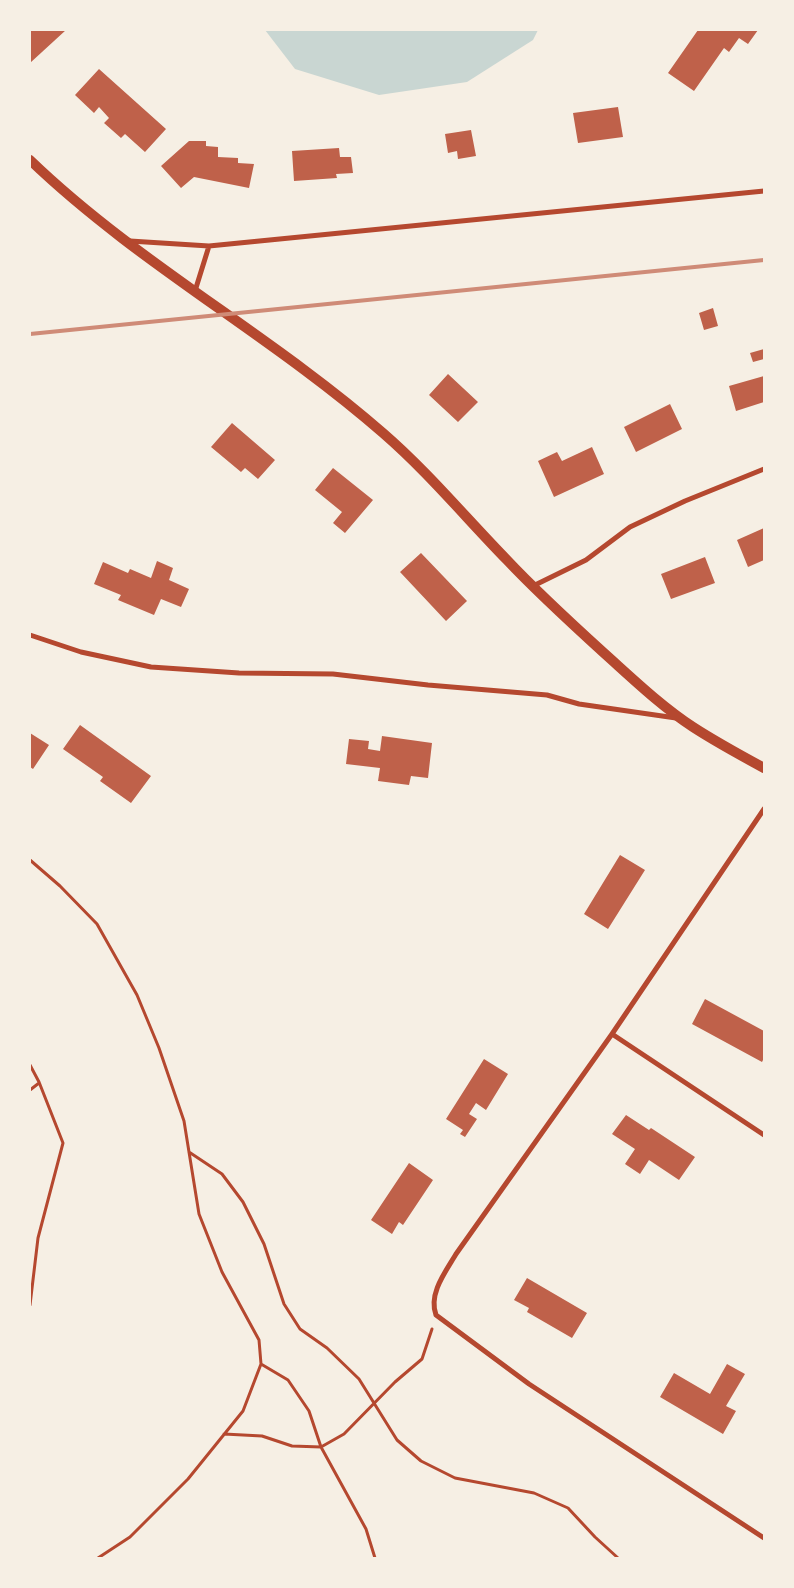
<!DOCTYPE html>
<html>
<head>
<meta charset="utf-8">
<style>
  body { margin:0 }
  #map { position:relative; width:794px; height:1588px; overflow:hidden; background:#f6efe4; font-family:Quicksand,sans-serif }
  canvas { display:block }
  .frame { position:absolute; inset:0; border:31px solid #f6efe4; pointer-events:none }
</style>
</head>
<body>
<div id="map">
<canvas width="794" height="1588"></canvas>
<div class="frame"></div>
</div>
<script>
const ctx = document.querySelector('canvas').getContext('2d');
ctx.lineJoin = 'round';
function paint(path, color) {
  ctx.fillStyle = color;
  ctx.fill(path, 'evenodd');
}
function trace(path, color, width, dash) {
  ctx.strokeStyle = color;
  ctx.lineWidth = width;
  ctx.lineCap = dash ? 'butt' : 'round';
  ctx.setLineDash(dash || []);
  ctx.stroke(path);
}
const water = new Path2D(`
  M265 30H538L533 40 467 82 379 95 295 69Z`);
const building = new Path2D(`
  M30 30H66L30 63Z
  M698 30H758L748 44 739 38 729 52 724 48 694 91 668 73Z
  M99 69 166 129 145 152 125 134 121 138 104 123 109 118 99 107 94 113 75 95Z
  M618 107 623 137 578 143 573 113Z
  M471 130 476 156 458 159 457 151 448 153 445 134Z
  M189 141H206V146L218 147V157L238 158V163L254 164 249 188 194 177 181 188 161 166Z
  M339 148 340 157H351L353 173 336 174 337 178 294 181 292 151Z
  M713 308 718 326 704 330 699 313Z
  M764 349V359L753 362 750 353Z
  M448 374 478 402 458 422 429 395Z
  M764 376V402L736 411 729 386Z
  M670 404 682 429 636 452 624 427Z
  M232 423 275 460 258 479 245 468 241 472 211 447Z
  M592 447 604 474 554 497 538 461 557 452 562 461Z
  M333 468 373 500 345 533 333 523 342 512 315 490Z
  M764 528V560L748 567 737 540Z
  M421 553 467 601 446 621 400 572Z
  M705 557 715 583 671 599 661 574Z
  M157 561 173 568 169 580 189 589 181 607 161 599 154 615 118 600 121 595 94 584 103 562 128 573 130 569 151 578Z
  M80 725 151 776 131 803 100 781 103 777 63 749Z
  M30 733 49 745 33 769 30 767Z
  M382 736 432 743 428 778 411 776 409 785 378 781 380 768 346 764 349 739 369 741 368 749 380 751Z
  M620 855 645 870 608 929 584 914Z
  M705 999 764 1031V1058L762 1062 692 1024Z
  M484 1059 508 1074 486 1110 476 1103 469 1114 477 1119 465 1137 460 1134 463 1130 446 1119Z
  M626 1115 649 1130 651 1128 695 1157 679 1180 649 1160 640 1174 625 1164 635 1149 612 1134Z
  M409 1163 433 1180 403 1225 399 1222 392 1234 371 1220Z
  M527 1278 587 1313 572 1338 527 1312 529 1308 514 1300Z
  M727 1364 745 1374 726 1406 736 1411 723 1434 660 1397 674 1373 710 1394Z`);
const path = new Path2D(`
  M30 860 60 886 97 924 137 995 159 1048 184 1121 199 1214 222 1272 259 1340 261 1364 243 1411 188 1479 130 1537 98 1558
  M30 1065 39 1082 63 1143 38 1238 30 1305
  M30 1090 39 1083
  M189 1152 222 1174 243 1202 264 1244 284 1304 300 1329 327 1348 359 1379 397 1440 421 1461 455 1478 534 1493 568 1508 595 1537 618 1558
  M261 1364 288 1380 309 1411 321 1447 366 1529 375 1558
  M224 1434 262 1436 292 1446 321 1447 344 1434 395 1382 422 1359 432 1329`);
const minor = new Path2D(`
  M130 241 209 246
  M195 291 209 246 764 191
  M533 586 586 560 630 527 685 501 764 469
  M30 635 81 652 151 667 239 673 333 674 428 685 547 695 579 704 676 718
  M764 809 612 1034 456 1254C446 1271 428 1294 436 1315L529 1384 764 1538
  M612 1034 764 1135`);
const secondary = new Path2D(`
  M30 160C137 263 271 335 383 433 428 472 466 518 507 560 538 593 571 623 604 653 633 679 661 706 693 727 716 742 740 755 764 768`);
const rail = new Path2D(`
  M30 334 764 260`);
paint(water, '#c9d6d2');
paint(building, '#bf614a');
trace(path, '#b5482f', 3);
trace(minor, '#b5482f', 5);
trace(secondary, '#b5482f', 10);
trace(rail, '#cf8b77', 4);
</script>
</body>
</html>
